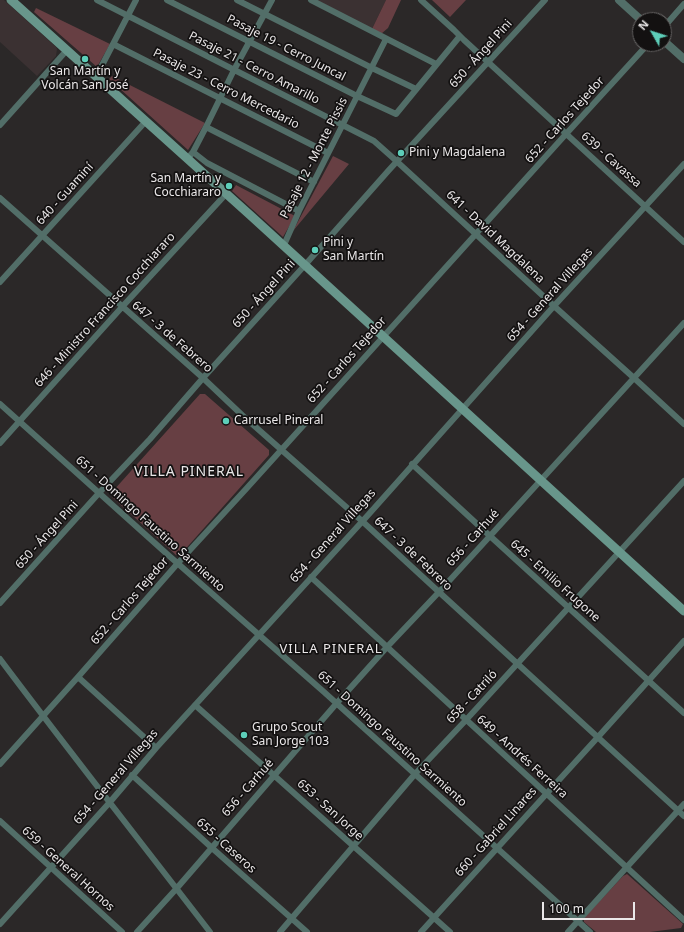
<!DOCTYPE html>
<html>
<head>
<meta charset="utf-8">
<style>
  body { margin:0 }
  #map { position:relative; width:684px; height:932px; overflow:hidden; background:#2b2828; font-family:"Noto Sans",sans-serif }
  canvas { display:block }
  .north { position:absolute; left:632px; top:12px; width:40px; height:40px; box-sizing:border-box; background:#131111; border:1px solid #696767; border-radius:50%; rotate:309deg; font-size:11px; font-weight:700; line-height:16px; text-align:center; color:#eae7e8 }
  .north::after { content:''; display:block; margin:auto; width:14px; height:18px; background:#5dceb9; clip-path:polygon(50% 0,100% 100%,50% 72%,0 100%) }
  .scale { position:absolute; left:542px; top:902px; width:93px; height:18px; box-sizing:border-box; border:2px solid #eae7e8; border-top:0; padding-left:5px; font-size:12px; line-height:14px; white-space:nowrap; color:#eae7e8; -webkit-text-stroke:3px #131111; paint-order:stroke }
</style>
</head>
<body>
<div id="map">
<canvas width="684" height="932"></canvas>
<div class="north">N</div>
<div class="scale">100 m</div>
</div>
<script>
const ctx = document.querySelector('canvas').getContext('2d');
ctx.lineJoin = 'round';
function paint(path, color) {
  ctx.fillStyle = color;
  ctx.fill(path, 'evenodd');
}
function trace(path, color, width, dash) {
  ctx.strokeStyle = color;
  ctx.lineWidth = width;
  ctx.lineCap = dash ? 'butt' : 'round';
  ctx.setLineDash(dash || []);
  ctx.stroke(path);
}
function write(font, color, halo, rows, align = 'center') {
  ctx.font = font + ' "Noto Sans",sans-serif';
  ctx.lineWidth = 3.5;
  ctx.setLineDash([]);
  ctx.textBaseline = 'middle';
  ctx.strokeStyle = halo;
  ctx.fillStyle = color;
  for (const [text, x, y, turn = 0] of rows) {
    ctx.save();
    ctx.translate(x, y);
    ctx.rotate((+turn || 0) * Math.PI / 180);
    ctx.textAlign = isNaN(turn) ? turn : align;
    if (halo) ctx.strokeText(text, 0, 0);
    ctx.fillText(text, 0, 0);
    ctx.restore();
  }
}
const built = new Path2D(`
  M0 0H4L56 47 57 49 56 56 37 76 0 42Z
  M316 0H386L372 29Z`);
const green = new Path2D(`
  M386 0H401L388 28 381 34 372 29Z
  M432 0H466L450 17Z
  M36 8 110 44 97 67 34 12Z
  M112 76 205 123 188 150 109 79Z
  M333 156 349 164 293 231Z
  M236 185 295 216 283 237 232 191Z
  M200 394H205L269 450V455L181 554 176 555 112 497 113 491Z
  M627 874 683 924 681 928 650 932H596L584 922V918L623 876Z`);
const minor = new Path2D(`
  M97 0 374 141 392 157 554 306 634 378 684 424
  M167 0 357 96 396 114 460 36
  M237 0 372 68 416 89
  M311 0 436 64
  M421 0 454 30 464 40 684 242
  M664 27 684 4
  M113 44 328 153
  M95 75 99 71 136 0
  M0 125 67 50
  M206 127 314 182
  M193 152 207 163 299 211
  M188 158 193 152 206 127 234 70 272 0
  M0 198 203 378 242 415 362 521 439 592 684 816
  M284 245 299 211 386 39
  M0 282 146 121
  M0 404 167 554 324 692 590 932
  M0 443 122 307 226 194
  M412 464 490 536 684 713
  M311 577 684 920
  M0 603 99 493 150 439 203 378 305 265 389 170 545 0
  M0 659C69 751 140 841 210 932
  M78 677 156 748
  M195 705 450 932
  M0 764 78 677 178 563 246 489 566 134 648 44
  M132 775 212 848 307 932
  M0 821 122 932
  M0 924 110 802 156 748 369 514 554 306 684 164
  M137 932 177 888 336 704 387 647 439 592 490 536 684 323
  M280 932 415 774 466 720 684 481
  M421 932 598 737 684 641
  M568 932 684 804`);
const tertiary = new Path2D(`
  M619 0 641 20
  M664 41 684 59`);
const secondary = new Path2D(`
  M11 0 250 215 684 611`);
const markers = [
  [85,59,4,"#5dceb9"],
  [401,153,4,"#5dceb9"],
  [229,186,4,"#5dceb9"],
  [315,250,4,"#5dceb9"],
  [226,421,4,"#5dceb9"],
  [244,735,4,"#5dceb9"]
];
const streetNames = [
  ["Pasaje 19 - Cerro Juncal",286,48,27],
  ["650 - Ángel Pini",481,54,-48],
  ["Pasaje 21 - Cerro Amarillo",254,68,27],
  ["Pasaje 23 - Cerro Mercedario",226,89,27],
  ["652 - Carlos Tejedor",565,120,-48],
  ["Pasaje 12 - Monte Pissis",314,158,-63],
  ["639 - Cavassa",611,160,42],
  ["640 - Guaminí",65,194,-48],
  ["641 - David Magdalena",495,237,43],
  ["650 - Ángel Pini",264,294,-48],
  ["654 - General Villegas",550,295,-48],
  ["646 - Ministro Francisco Cocchiararo",105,310,-48],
  ["647 - 3 de Febrero",172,337,41],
  ["652 - Carlos Tejedor",347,360,-48],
  ["651 - Domingo Faustino Sarmiento",150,524,42],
  ["650 - Ángel Pini",47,535,-48],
  ["654 - General Villegas",333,536,-48],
  ["656 - Carhué",473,538,-48],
  ["647 - 3 de Febrero",413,554,43],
  ["645 - Emilio Frugone",555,581,42],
  ["652 - Carlos Tejedor",130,601,-49],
  ["658 - Catriló",472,697,-47],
  ["651 - Domingo Faustino Sarmiento",392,739,42],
  ["649 - Andrés Ferreira",522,757,42],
  ["654 - General Villegas",116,777,-49],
  ["656 - Carhué",248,788,-49],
  ["653 - San Jorge",330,810,42],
  ["660 - Gabriel Linares",496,832,-48],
  ["655 - Caseros",226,846,42],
  ["659 - General Hornos",68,869,42]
];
const poiNames = [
  ["San Martín y",85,72,"center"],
  ["Volcán San José",85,86,"center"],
  ["Pini y Magdalena",409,153],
  ["San Martín y",221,179,"right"],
  ["Cocchiararo",221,193,"right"],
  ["Pini y",323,243],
  ["San Martín",323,257],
  ["Carrusel Pineral",234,421],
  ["Grupo Scout",252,728],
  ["San Jorge 103",252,742]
];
const neighbourhoodNames = [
  ["VILLA PINERAL",331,649]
];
const quarterNames = [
  ["VILLA PINERAL",189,472]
];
paint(built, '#3b3132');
paint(green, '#673f43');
trace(minor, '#526e68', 6);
trace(tertiary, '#526e68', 8);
trace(secondary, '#68968b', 9);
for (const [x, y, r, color] of markers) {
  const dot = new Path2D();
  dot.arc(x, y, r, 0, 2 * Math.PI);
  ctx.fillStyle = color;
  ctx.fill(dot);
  trace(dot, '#131111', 1.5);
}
write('12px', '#eae7e8', '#131111', streetNames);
write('12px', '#eae7e8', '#131111', poiNames, 'left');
ctx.letterSpacing = '1px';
write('13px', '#eae7e8', '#131111', neighbourhoodNames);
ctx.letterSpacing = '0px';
ctx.letterSpacing = '1px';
write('14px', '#eae7e8', '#131111', quarterNames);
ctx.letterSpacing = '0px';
</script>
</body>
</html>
